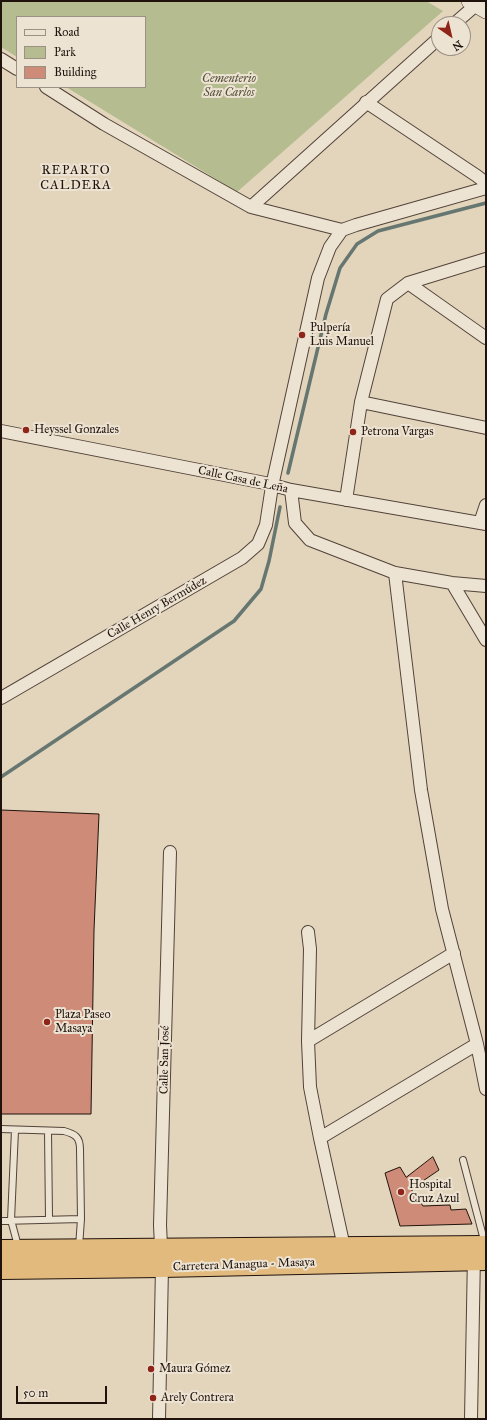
<!DOCTYPE html>
<html>
<head>
<meta charset="utf-8">
<style>
  body { margin:0 }
  #map { position:relative; width:487px; height:1420px; overflow:hidden; background:#e3d4bc; font-family:"IM FELL Great Primer",serif }
  canvas { display:block }
  .frame { position:absolute; inset:0; border:2px solid #20130c; pointer-events:none }
  .legend { position:absolute; left:16px; top:16px; width:130px; height:72px; box-sizing:border-box; background:#ede3d3; border:1px solid #9b9083; margin:0; padding:5px 7px; list-style:none; font-size:12px; color:#20130c }
  .legend li { display:flex; align-items:center; gap:8px; height:20px }
  .legend b { width:20px; border:1px solid #9b9083 }
  .north { position:absolute; left:431px; top:16px; width:40px; height:40px; box-sizing:border-box; background:#ede3d3; border:1px solid #9b9083; border-radius:50%; rotate:146deg; font-size:11px; font-weight:700; line-height:16px; text-align:center; color:#20130c }
  .north::after { content:''; display:block; margin:auto; width:14px; height:18px; background:#8f2418; clip-path:polygon(50% 0,100% 100%,50% 72%,0 100%) }
  .scale { position:absolute; left:16px; top:1386px; width:91px; height:18px; box-sizing:border-box; border:2px solid #20130c; border-top:0; padding-left:5px; font-size:12px; line-height:14px; white-space:nowrap; color:#20130c; -webkit-text-stroke:3px #ede3d3; paint-order:stroke }
</style>
</head>
<body>
<div id="map">
<canvas width="487" height="1420"></canvas>
<div class="frame"></div>
<ul class="legend">
<li><b style="height:5px;background:#ede3d3"></b>Road</li>
<li><b style="height:11px;background:#b5bc8f"></b>Park</li>
<li><b style="height:11px;background:#ce8b78"></b>Building</li>
</ul>
<div class="north">N</div>
<div class="scale">50 m</div>
</div>
<script>
const ctx = document.querySelector('canvas').getContext('2d');
ctx.lineJoin = 'round';
function paint(path, color) {
  ctx.fillStyle = color;
  ctx.fill(path, 'evenodd');
}
function trace(path, color, width, dash) {
  ctx.strokeStyle = color;
  ctx.lineWidth = width;
  ctx.lineCap = dash ? 'butt' : 'round';
  ctx.setLineDash(dash || []);
  ctx.stroke(path);
}
function write(font, color, halo, rows, align = 'center') {
  ctx.font = font + ' "IM FELL Great Primer",serif';
  ctx.lineWidth = 4;
  ctx.setLineDash([]);
  ctx.textBaseline = 'middle';
  ctx.strokeStyle = halo;
  ctx.fillStyle = color;
  for (const [text, x, y, turn = 0] of rows) {
    ctx.save();
    ctx.translate(x, y);
    ctx.rotate((+turn || 0) * Math.PI / 180);
    ctx.textAlign = isNaN(turn) ? turn : align;
    if (halo) ctx.strokeText(text, 0, 0);
    ctx.fillText(text, 0, 0);
    ctx.restore();
  }
}
const green = new Path2D(`
  M1 1H426L443 11 237 192 66 87H145V17H17V57L1 47Z`);
const stream = new Path2D(`
  M288 473 326 314 340 268 357 244 378 231 486 203
  M1 777 234 621 261 589 269 561 280 507`);
const building = new Path2D(`
  M1 810 99 814 94 930 91 1114H1Z
  M433 1157 439 1170 411 1189 423 1206 450 1205 451 1210 466 1209 472 1224 400 1226 385 1173 400 1167 406 1177Z`);
const service = new Path2D(`
  M1 1129 64 1131C75 1134 80 1137 80 1149L81 1219 79 1247
  M15 1130 11 1220 18 1246
  M48 1131 49 1219
  M463 1160 485 1244
  M1 1221 81 1219`);
const minor = new Path2D(`
  M454 24 476 5
  M1 59 17 69
  M46 87 104 124 251 207
  M366 102 477 176 486 183
  M342 230 251 207 439 38
  M408 283 486 338
  M361 402 486 428
  M1 431 265 483 291 490 486 524
  M291 490 295 523 310 540 395 573 452 583 486 586
  M346 500 361 402 387 299 408 283 486 259
  M480 523 486 505
  M395 573 421 790 442 909 477 1044 486 1089
  M452 583 486 640
  M1 698 242 558 258 544 266 525 272 486 318 278 330 247 342 230 356 225 486 188
  M308 932 310 949 308 1041 310 1087 320 1138 344 1247
  M308 1041 454 953
  M320 1138 477 1044
  M159 1419 162 1267 160 1225 170 852
  M471 1419 474 1254`);
const tertiary = new Path2D(`
  M469 1 486 11`);
const trunk = new Path2D(`
  M1 1250 486 1246
  M1 1269 162 1267 486 1260`);
const markers = [
  [302,335,4,"#8f2418"],
  [26,430,4,"#8f2418"],
  [353,432,4,"#8f2418"],
  [47,1022,4,"#8f2418"],
  [401,1192,4,"#8f2418"],
  [151,1369,4,"#8f2418"],
  [153,1398,4,"#8f2418"]
];
const parkNames = [
  ["Cementerio",229,79],
  ["San Carlos",229,93]
];
const poiNames = [
  ["Pulpería",310,328],
  ["Luis Manuel",310,342],
  ["Heyssel Gonzales",34,430],
  ["Petrona Vargas",361,432],
  ["Plaza Paseo",55,1015],
  ["Masaya",55,1029],
  ["Hospital",409,1185],
  ["Cruz Azul",409,1199],
  ["Maura Gómez",159,1369],
  ["Arely Contrera",161,1398]
];
const streetNames = [
  ["Calle Casa de Leña",243,480,12],
  ["Calle Henry Bermúdez",157,608,-30],
  ["Calle San José",165,1060,-89],
  ["Carretera Managua - Masaya",244,1265,-2]
];
const neighbourhoodNames = [
  ["REPARTO",76,171],
  ["CALDERA",76,186]
];
paint(green, '#b5bc8f');
trace(stream, '#667670', 3.5);
paint(building, '#ce8b78');
trace(building, '#20130c', 1);
trace(service, '#514338', 8);
trace(minor, '#514338', 14);
trace(tertiary, '#514338', 16);
trace(trunk, '#20130c', 22);
trace(service, '#ede3d3', 6);
trace(minor, '#ede3d3', 12);
trace(tertiary, '#ede3d3', 15);
trace(trunk, '#e2ba7e', 20);
for (const [x, y, r, color] of markers) {
  const dot = new Path2D();
  dot.arc(x, y, r, 0, 2 * Math.PI);
  ctx.fillStyle = color;
  ctx.fill(dot);
  trace(dot, '#ede3d3', 1.5);
}
write('italic 12px', '#544e3a', '#ede3d3', parkNames);
write('12px', '#20130c', '#ede3d3', poiNames, 'left');
write('12px', '#20130c', '#ede3d3', streetNames);
ctx.letterSpacing = '1px';
write('13px', '#20130c', '#ede3d3', neighbourhoodNames);
ctx.letterSpacing = '0px';
</script>
</body>
</html>
